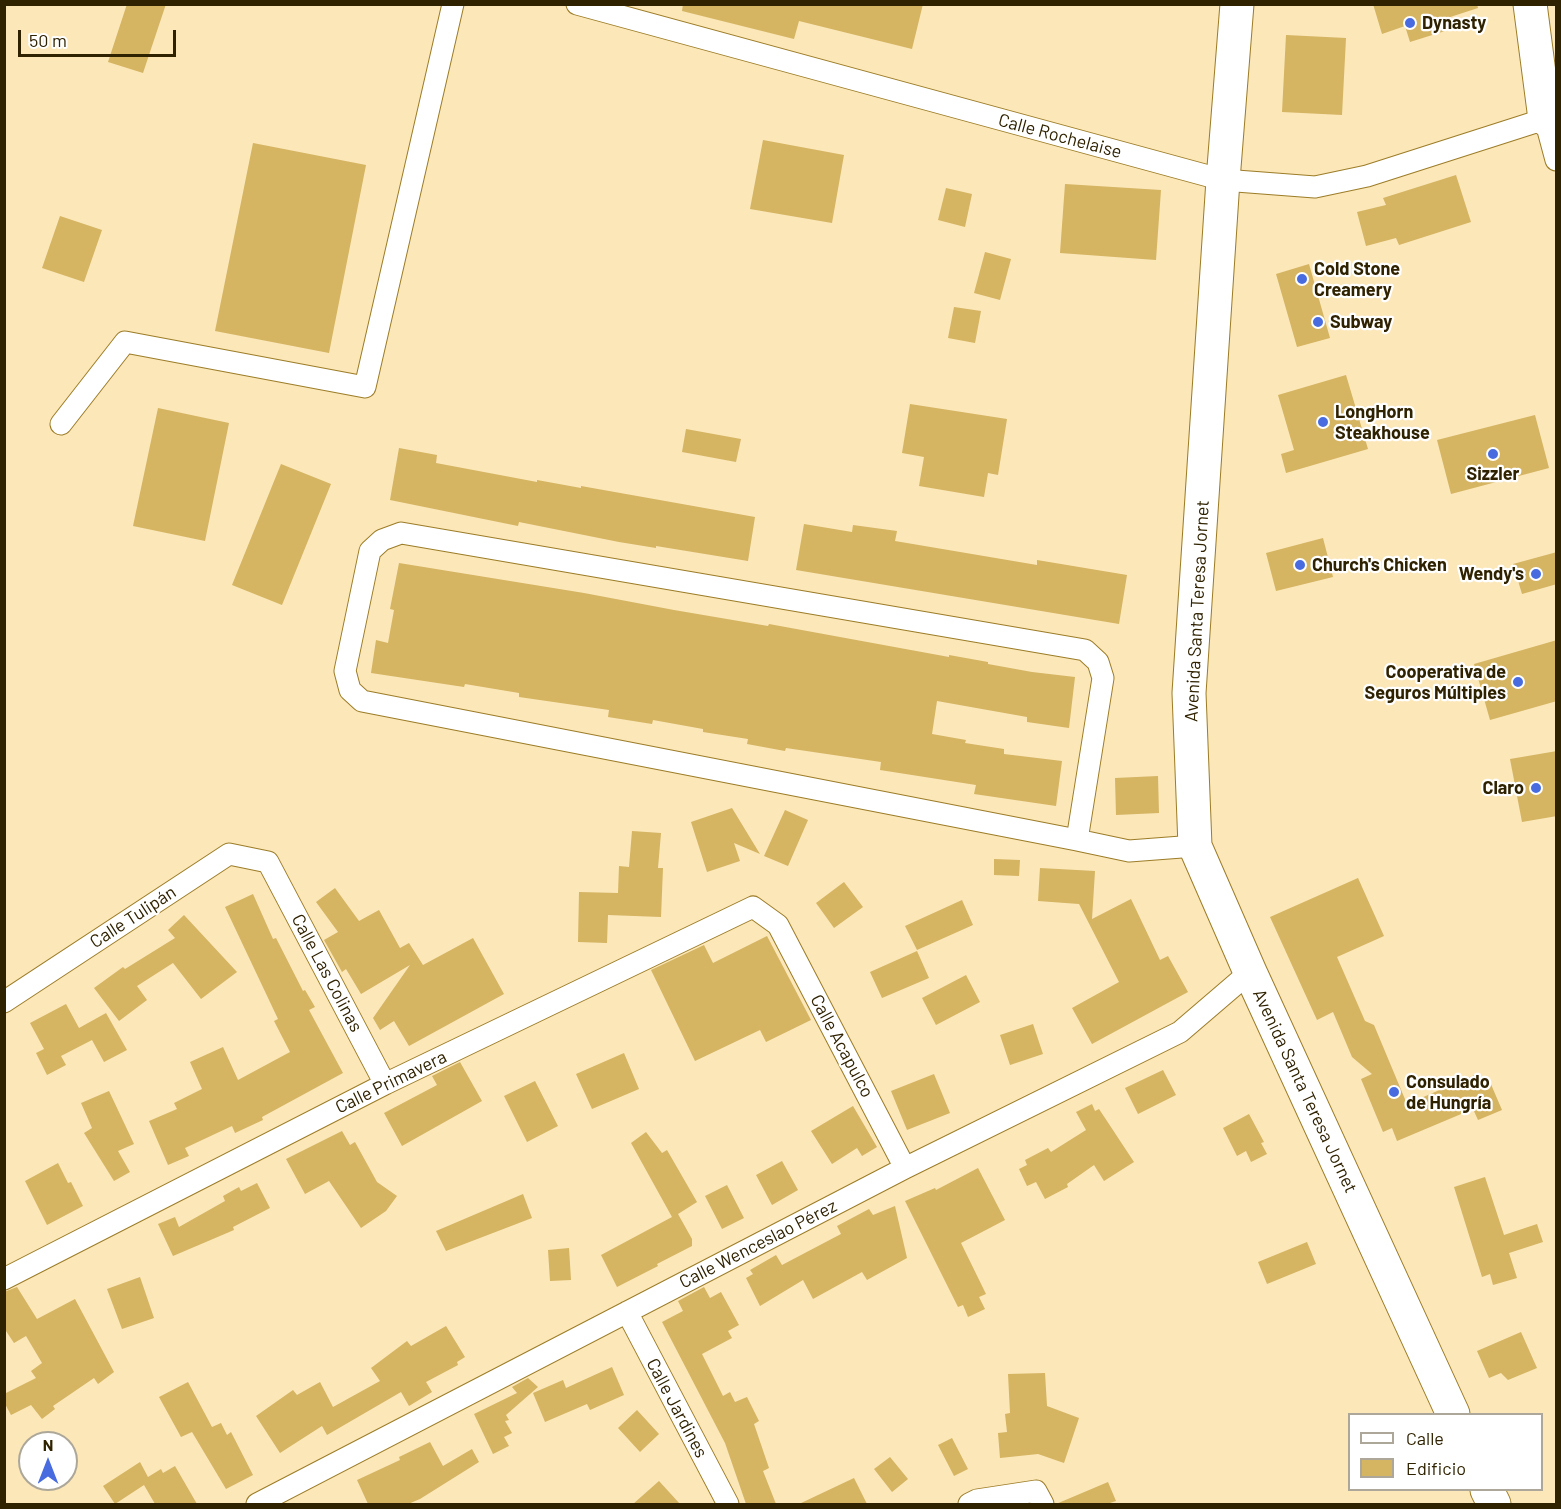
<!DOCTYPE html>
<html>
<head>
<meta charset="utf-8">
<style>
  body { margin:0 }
  #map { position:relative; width:1561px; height:1509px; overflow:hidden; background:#fbe7b8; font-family:Barlow,sans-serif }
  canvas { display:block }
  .frame { position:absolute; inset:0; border:6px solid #2f2200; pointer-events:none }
  .legend { position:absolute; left:1348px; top:1413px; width:195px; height:78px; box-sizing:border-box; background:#fff; border:2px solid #aca799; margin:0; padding:8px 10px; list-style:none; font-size:18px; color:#2f2200 }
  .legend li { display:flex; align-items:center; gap:12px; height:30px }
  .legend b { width:30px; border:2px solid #aca799 }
  .north { position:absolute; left:18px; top:1431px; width:60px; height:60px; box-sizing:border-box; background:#fff; border:2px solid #aca799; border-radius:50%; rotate:0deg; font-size:16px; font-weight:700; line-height:24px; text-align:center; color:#2f2200 }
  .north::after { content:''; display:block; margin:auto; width:21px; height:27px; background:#486cdf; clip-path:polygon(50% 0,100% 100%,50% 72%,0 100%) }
  .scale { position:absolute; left:18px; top:30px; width:158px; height:27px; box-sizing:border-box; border:3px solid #2f2200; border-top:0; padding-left:8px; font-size:18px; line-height:21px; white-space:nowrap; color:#2f2200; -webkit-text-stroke:4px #fff; paint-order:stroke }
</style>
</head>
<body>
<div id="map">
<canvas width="1561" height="1509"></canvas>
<div class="frame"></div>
<ul class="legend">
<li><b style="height:8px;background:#fff"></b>Calle</li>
<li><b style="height:16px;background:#d5b462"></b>Edificio</li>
</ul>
<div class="north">N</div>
<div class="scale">50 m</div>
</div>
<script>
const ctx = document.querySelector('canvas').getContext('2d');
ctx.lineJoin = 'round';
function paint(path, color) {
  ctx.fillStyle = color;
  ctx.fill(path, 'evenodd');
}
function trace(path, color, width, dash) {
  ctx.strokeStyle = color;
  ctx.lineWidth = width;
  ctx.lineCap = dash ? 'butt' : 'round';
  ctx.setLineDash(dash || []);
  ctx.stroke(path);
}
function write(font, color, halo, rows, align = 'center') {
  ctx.font = font + ' Barlow,sans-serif';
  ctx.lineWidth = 4.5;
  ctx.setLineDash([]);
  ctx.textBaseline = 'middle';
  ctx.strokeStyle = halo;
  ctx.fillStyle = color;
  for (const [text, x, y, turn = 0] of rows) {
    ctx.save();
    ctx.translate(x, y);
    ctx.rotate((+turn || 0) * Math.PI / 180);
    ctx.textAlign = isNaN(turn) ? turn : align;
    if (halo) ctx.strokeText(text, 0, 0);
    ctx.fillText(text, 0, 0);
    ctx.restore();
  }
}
const building = new Path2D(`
  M127 4H166L143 73 108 62Z
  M683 4H923L912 49 799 21 794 39 682 11Z
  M1373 4H1477L1478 8 1441 20 1445 31 1410 42 1405 26 1382 34Z
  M1286 35 1346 38 1342 115 1282 112Z
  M763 140 844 155 832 223 750 209Z
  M253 143 366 165 329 353 215 331Z
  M1456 175 1471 222 1399 245 1396 238 1366 246 1357 212 1386 205 1383 198Z
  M1065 184 1161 190 1156 260 1060 253Z
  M946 188 972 194 965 227 938 220Z
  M60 216 102 230 84 282 42 268Z
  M985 252 1011 259 1000 300 974 293Z
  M1309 264 1330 338 1297 347 1276 274Z
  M954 307 981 311 975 343 948 338Z
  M1346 375 1368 449 1286 473 1281 454 1294 450 1278 395Z
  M910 404 1007 419 998 475 988 473 984 497 919 486 924 457 902 453Z
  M158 408 229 423 205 541 133 526Z
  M1535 415 1549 468 1451 494 1437 440Z
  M686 429 741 439 736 462 682 452Z
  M399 448 437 455 436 463 537 482V480L581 488V486L755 517 748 561 656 546V548L619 542 519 522 518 526 390 500Z
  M281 464 331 484 282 605 232 585Z
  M804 524 852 532 853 525 897 531 895 541 1037 565V560L1127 575 1119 624 796 570Z
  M1323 538 1333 577 1276 591 1266 553Z
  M1557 552V584L1522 594 1513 564Z
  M399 563 584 593 674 610 768 626 769 624 949 657V655L988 662V664L1032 672 1075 677 1069 728 1027 722V717L937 701 932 734 966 740 965 743 1004 749V754L1062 761 1056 806 974 794 976 785 880 770 881 762 786 748 785 751 747 744 748 739 703 732V729L653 720 652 724 608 717 609 710 519 697V693L465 684 464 687 371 673 376 640 388 643 394 610 390 609Z
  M1557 640V701L1490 720 1474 664Z
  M1557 751V816L1522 822 1510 759Z
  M1158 776 1159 813 1116 815 1115 778Z
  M732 808 760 854 734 843 740 861 707 872 691 822Z
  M785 810 808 820 788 866 764 856Z
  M632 831 661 833 658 868H663L661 917 608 915 607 943 578 942 579 892 618 893 619 866 629 867Z
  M994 859 1020 860 1019 876 994 875Z
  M1040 868 1095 871 1092 919 1131 899 1160 960 1168 956 1188 992 1092 1044 1072 1008 1119 982 1079 904 1038 901Z
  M1358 878 1384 936 1337 957 1365 1021 1374 1025 1407 1104 1477 1074 1482 1085 1490 1082 1502 1110 1478 1120 1473 1109 1397 1141 1392 1128 1383 1132 1361 1079 1372 1074 1352 1057 1333 1012 1317 1020 1270 917Z
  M844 882 863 907 834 928 816 903Z
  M335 888 359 921 379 910 400 948 409 943 423 965 473 938 504 994 409 1046 394 1021 380 1030 373 1018 410 965 361 994 346 969 342 972 324 940 338 932 316 902Z
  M253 894 273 939 276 938 303 991 305 990 315 1007 309 1010 343 1073 262 1117 263 1120 235 1133 232 1126 185 1148 189 1156 168 1165 149 1121 177 1109 174 1103 202 1089 190 1062 223 1047 238 1080 290 1052 274 1021 278 1019 225 907Z
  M962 900 973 925 917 950 905 926Z
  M184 915 237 972 201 999 173 963 137 986 147 1000 119 1021 94 988 123 967 125 969 175 938 168 930Z
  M767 936 811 1020 766 1042 760 1030 695 1061 651 970 704 945 713 963Z
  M917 951 929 978 882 998 870 972Z
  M966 975 980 1002 936 1025 922 998Z
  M66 1004 79 1028 106 1013 127 1050 104 1062 92 1040 61 1056 66 1065 47 1075 36 1053 44 1049 30 1023Z
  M1033 1024 1043 1054 1010 1065 1000 1035Z
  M624 1053 639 1089 592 1109 576 1074Z
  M460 1062 482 1101 402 1146 384 1113 437 1085 432 1076Z
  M1163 1070 1176 1095 1138 1114 1125 1088Z
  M934 1074 950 1113 907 1130 891 1091Z
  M535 1081 558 1126 527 1142 504 1096Z
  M109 1091 134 1144 118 1151 130 1172 114 1181 84 1133 92 1128 81 1103Z
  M1092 1104 1095 1111 1099 1109 1105 1118 1134 1162 1104 1181 1094 1165 1067 1184 1068 1187 1045 1199 1036 1182 1027 1186 1019 1169 1027 1165 1025 1160 1048 1148 1051 1152 1086 1130 1076 1112Z
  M853 1106 877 1147 862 1156 857 1148 832 1164 811 1131Z
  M1249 1114 1264 1142 1261 1143 1267 1154 1251 1162 1246 1151 1237 1156 1223 1128Z
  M342 1131 350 1145 355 1142 377 1182 397 1196 386 1211 361 1228 329 1181 305 1194 286 1159Z
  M646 1132 662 1153 667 1150 697 1202 678 1214 692 1239V1246L657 1264 658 1266 617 1287 601 1255 672 1217 631 1143Z
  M782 1161 798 1190 772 1205 756 1175Z
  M58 1163 68 1183 71 1182 83 1206 47 1225 25 1181Z
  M978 1168 1005 1220 961 1243 986 1294 979 1297 985 1309 968 1317 963 1305 958 1307 905 1201 935 1188 936 1190Z
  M1485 1177 1504 1235 1537 1224 1543 1242 1509 1253 1517 1278 1493 1285 1490 1274 1482 1277 1454 1187Z
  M257 1183 270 1208 233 1227 234 1230 173 1256 158 1224 175 1217 179 1227 225 1201 223 1196 239 1187 241 1191Z
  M727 1185 744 1218 722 1229 705 1196Z
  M523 1194 532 1218 446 1251 436 1231Z
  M895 1206 907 1258 867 1280 862 1272 813 1299 803 1280 760 1306 746 1278 753 1274 750 1270 776 1255 782 1265 841 1234 837 1226 869 1209 873 1215Z
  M1307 1242 1316 1264 1267 1284 1258 1262Z
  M569 1248 571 1280 550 1281 548 1250Z
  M140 1277 154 1318 122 1329 107 1289Z
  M17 1287 37 1319 75 1299 114 1372 98 1384 94 1378 53 1406 55 1409 42 1419 31 1405 11 1415 4 1402V1394L36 1378 31 1371 42 1363 26 1336 14 1343 4 1328V1292Z
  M704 1287 710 1298 721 1292 739 1325 728 1331 732 1338 702 1354 723 1396 730 1392 735 1402 747 1397 759 1421 754 1424 769 1468 763 1471 776 1504H746L725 1443 662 1322 683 1311 678 1301Z
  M446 1326 465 1357 457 1362 458 1365 426 1382 432 1392 409 1406 401 1392 327 1435 322 1426 280 1453 256 1416 293 1390 297 1395 320 1382 333 1407 380 1381 371 1368 407 1341 411 1346Z
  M1521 1332 1537 1368 1508 1380 1501 1373 1489 1378 1477 1351Z
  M612 1367 624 1395 590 1410 587 1404 545 1422 533 1393 563 1380 566 1388Z
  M1045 1373 1047 1406 1079 1418 1064 1463 1038 1454 1000 1458 998 1433 1007 1432 1005 1414 1010 1413 1008 1374Z
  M528 1378 538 1387 506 1415 509 1420 505 1421 512 1433 504 1437 509 1446 493 1454 474 1414 517 1393 512 1387Z
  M188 1382 212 1427 221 1423 227 1435 231 1432 253 1475 226 1489 192 1432 181 1437 159 1397Z
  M637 1410 659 1434 640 1452 618 1428Z
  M952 1438 968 1469 954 1476 938 1445Z
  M430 1442 443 1466 472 1449 479 1462 420 1499 408 1504H368L357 1480 400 1460 399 1457Z
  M890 1457 908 1479 892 1492 874 1469Z
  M140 1462 148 1477 161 1469 163 1473 175 1466 197 1504H155L144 1485 115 1504 103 1486Z
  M854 1478 867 1504H799Z
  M659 1481 680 1504H633Z
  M1108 1482 1116 1501 1107 1504H1056Z`);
const street = new Path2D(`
  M577 4 1223 180 1315 187 1367 176 1545 119 1556 160
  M61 424 125 342 365 387 453 4
  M401 533 1085 650 1098 662 1103 678 1077 840 362 701 350 690 345 671 370 551 382 540Z
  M1077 840 1129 851 1195 846
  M4 1002 229 854 268 862 385 1084
  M4 1279 385 1084 753 907 778 925 905 1168
  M627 1312 728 1504
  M257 1504 905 1168 1180 1032 1250 972
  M969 1504 977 1500 1036 1491 1043 1504`);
const primary = new Path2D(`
  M1237 4 1223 180 1189 693 1195 846 1250 972 1453 1414
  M1487 1490 1494 1504`);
const highway = new Path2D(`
  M1530 4 1545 119`);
const markers = [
  [1410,23,6,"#486cdf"],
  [1302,279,6,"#486cdf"],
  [1318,322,6,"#486cdf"],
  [1323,422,6,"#486cdf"],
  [1493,454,6,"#486cdf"],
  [1300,565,6,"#486cdf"],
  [1536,574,6,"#486cdf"],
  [1518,682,6,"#486cdf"],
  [1536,788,6,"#486cdf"],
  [1394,1092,6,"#486cdf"]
];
const poiNames = [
  ["Dynasty",1422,23],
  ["Cold Stone",1314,269],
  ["Creamery",1314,290],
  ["Subway",1330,322],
  ["LongHorn",1335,412],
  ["Steakhouse",1335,433],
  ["Sizzler",1493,474,"center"],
  ["Church's Chicken",1312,565],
  ["Wendy's",1524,574,"right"],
  ["Cooperativa de",1506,672,"right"],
  ["Seguros Múltiples",1506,693,"right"],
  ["Claro",1524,788,"right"],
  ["Consulado",1406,1082],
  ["de Hungría",1406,1103]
];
const streetNames = [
  ["Calle Rochelaise",1060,136,15],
  ["Avenida Santa Teresa Jornet",1197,611,-87],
  ["Calle Tulipán",133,917,-33],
  ["Calle Las Colinas",327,973,62],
  ["Calle Acapulco",842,1046,62],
  ["Calle Primavera",391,1082,-26],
  ["Avenida Santa Teresa Jornet",1305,1091,65],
  ["Calle Wenceslao Pérez",758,1244,-27],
  ["Calle Jardines",677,1408,62]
];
paint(building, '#d5b462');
trace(street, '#9c7c27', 23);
trace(primary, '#9c7c27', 35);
trace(highway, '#9c7c27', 35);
trace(street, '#fff', 21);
trace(primary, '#fff', 33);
trace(highway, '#fff', 33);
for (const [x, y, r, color] of markers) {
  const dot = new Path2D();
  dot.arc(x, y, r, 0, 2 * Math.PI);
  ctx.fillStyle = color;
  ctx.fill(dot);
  trace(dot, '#fff', 2);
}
write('bold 18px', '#2f2200', '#fff', poiNames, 'left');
write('18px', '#2f2200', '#fff', streetNames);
</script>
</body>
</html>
